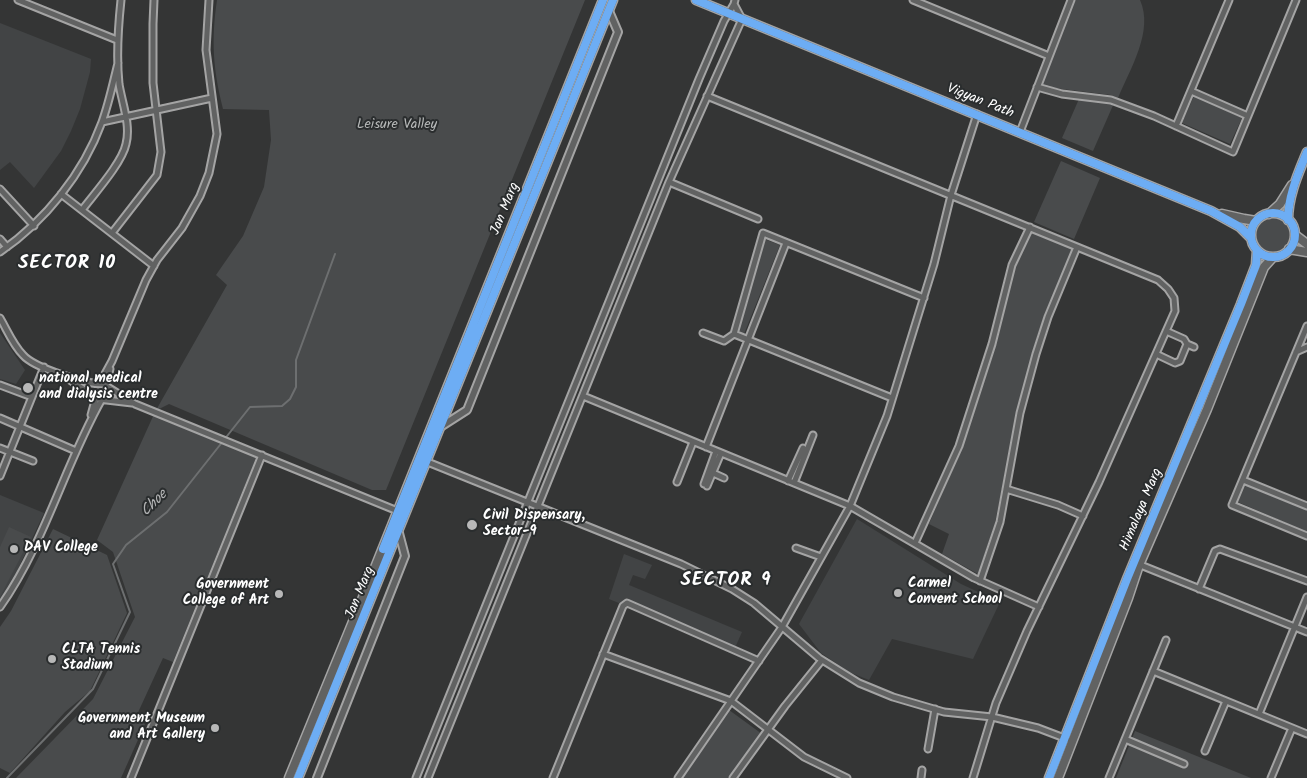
<!DOCTYPE html>
<html>
<head>
<meta charset="utf-8">
<style>
  body { margin:0 }
  canvas { display:block; background:#343535 }
</style>
</head>
<body>
<canvas width="1307" height="778"></canvas>
<script>
const ctx = document.querySelector('canvas').getContext('2d');
ctx.lineJoin = 'round';
function paint(path, color) {
  ctx.fillStyle = color;
  ctx.fill(path, 'evenodd');
}
function trace(path, color, width, dash) {
  ctx.strokeStyle = color;
  ctx.lineWidth = width;
  ctx.lineCap = dash ? 'butt' : 'round';
  ctx.setLineDash(dash || []);
  ctx.stroke(path);
}
function write(font, color, halo, rows, align = 'center') {
  ctx.font = font + ' Kalam,sans-serif';
  ctx.lineWidth = 4;
  ctx.setLineDash([]);
  ctx.textBaseline = 'middle';
  ctx.strokeStyle = halo;
  ctx.fillStyle = color;
  for (const [text, x, y, turn = 0] of rows) {
    ctx.save();
    ctx.translate(x, y);
    ctx.rotate((+turn || 0) * Math.PI / 180);
    ctx.textAlign = isNaN(turn) ? turn : align;
    if (halo) ctx.strokeText(text, 0, 0);
    ctx.fillText(text, 0, 0);
    ctx.restore();
  }
}
const built = new Path2D(`
  M0 23 91 59 90 72 80 109 71 131 61 151 34 188 10 162 0 170Z
  M0 333 25 370 16 384 0 379Z
  M0 495 44 513 11 584 0 601Z
  M857 519 961 584 1000 602 973 659 892 639 869 680 849 672 821 653 799 624Z
  M624 554 652 565 645 579 633 575 629 585 742 632 734 650 609 599Z`);
const green = new Path2D(`
  M217 0H585L386 490H372L169 404 155 411 256 458 173 662 163 658 135 719 145 724 121 778H16L93 699 135 617 113 552 97 540 155 412 227 285 216 275 243 236 264 187 271 140 269 110 223 109C213 70 211 40 217 0Z
  M1073 0H1140C1154 31 1130 69 1118 98L1111 95 1062 89 1041 85Z
  M1194 96 1242 118 1230 144 1182 123Z
  M1079 99 1114 103 1093 151 1062 138Z
  M1061 161 1100 178 1074 239 1034 222Z
  M1255 236a18 18 0 1 1 36 0a18 18 0 1 1-36 0Z
  M1031 231 1074 249 1045 313 1034 347 1017 413 995 523 978 574 942 554 949 534 929 524 961 449 994 349 1015 267Z
  M764 239 780 245 744 334 738 330Z
  M1246 484 1307 510V532L1238 502Z
  M9 527 31 537 0 597V547Z
  M53 529 107 555 127 613 90 691 65 712 10 773 0 768V627L11 611Z
  M729 710 762 734 730 778H682Z
  M1135 731 1251 778H1116Z`);
const stream = new Path2D(`
  M7 778 93 689 130 612 113 564 126 545 167 512 250 407 282 406 290 399 296 387V360L335 254`);
const minor = new Path2D(`
  M18 0 117 40
  M913 0 1049 56
  M1037 87 1062 94 1111 100 1154 116 1233 152 1296 0
  M1191 91 1248 116
  M707 96 1158 280 1168 289 1174 298 1175 311 1099 482 1027 631 996 703 973 778
  M102 122 212 98
  M1176 126 1229 0
  M1020 132 1071 0
  M669 182 758 219
  M0 189 34 226
  M61 194 154 266
  M82 210C94 194 122 163 126 144 131 125 122 103 119 84 116 55 118 28 121 0
  M112 233 157 175 161 152 153 83V24L154 0
  M0 239 7 247
  M0 252C45 221 83 174 102 122 109 103 113 83 118 63
  M0 318C7 330 13 345 23 355 34 368 86 384 103 384L135 404 400 512
  M1307 326 1232 505 1307 536
  M1166 331 1184 339 1187 344 1194 347
  M703 333 724 341 734 334
  M1296 352 1307 347
  M1156 354 1175 363 1180 361 1187 344
  M67 378 98 399 132 403
  M100 383 112 361 146 280 157 260 182 228 200 196 209 173 217 134 206 50 209 0
  M0 385 32 397
  M106 385 110 369
  M583 396 850 506 974 578 1039 607
  M892 398 734 334 763 233 924 298
  M91 415 96 397
  M0 418 76 451
  M706 447 786 243
  M0 448 33 461
  M425 461 681 564 732 589 754 603 819 658 859 683 893 697 944 712 992 717 1038 728 1067 739
  M713 473 724 478
  M0 476 44 367
  M1243 480 1307 506
  M788 481 803 448
  M677 482 693 442
  M794 483 813 435
  M704 484 716 451
  M707 486 721 453
  M1006 489 1058 505 1083 516
  M915 543 959 446 992 344 1012 265 1030 227
  M796 548 821 557
  M1138 564 1307 632
  M980 581 1000 522 1020 413 1036 354 1048 317 1077 247
  M1199 589 1215 551 1220 549 1307 581
  M0 607C45 543 64 466 102 399
  M603 654 731 701 804 757 847 778
  M1153 671 1307 734
  M1259 714 1307 597
  M1125 739 1184 764
  M928 749 935 709
  M1205 751 1226 701
  M131 778 262 455
  M416 778 699 79 724 21 734 4 735 0
  M428 778 669 182 742 19 734 4
  M553 778 623 606 627 603 759 661
  M678 778 782 627 850 506 887 416 934 264 951 195 977 114
  M733 778 785 706 822 660
  M921 778 922 770
  M1109 778 1166 640
  M1271 778 1292 728`);
const tertiary = new Path2D(`
  M442 426 467 410 618 32 609 11
  M317 778 405 556 399 533`);
const secondary = new Path2D(`
  M696 0 1211 211 1240 227 1250 237
  M1251 235a22 22 0 1 1 44 0a22 22 0 1 1-44 0Z
  M1222 214 1244 219 1256 221
  M1269 214 1280 204 1292 185
  M1288 220C1288 196 1298 174 1307 152
  M1295 235 1307 244
  M1289 249 1307 252
  M289 778 368 585 603 0
  M298 778 613 0
  M1049 778 1127 579 1241 304 1256 265 1257 251
  M1058 778 1128 598 1139 565 1207 409 1264 267 1273 257`);
const cycleway = new Path2D(`
  M696 0 1211 211 1240 227 1250 237
  M1251 235a22 22 0 1 1 44 0a22 22 0 1 1-44 0Z
  M1288 220C1288 196 1298 174 1307 152
  M383 549 603 0
  M298 778 613 0
  M1049 778 1127 579 1241 304 1256 265 1257 251`);
const markers = [
  [28,388,6,"#b8b8b8"],
  [472,525,6,"#b8b8b8"],
  [14,549,5,"#b8b8b8"],
  [898,593,5,"#b8b8b8"],
  [279,594,5,"#b8b8b8"],
  [52,659,5,"#b8b8b8"],
  [215,728,5,"#b8b8b8"]
];
const streetNames = [
  ["Vigyan Path",980,102,22],
  ["Jan Marg",506,209,-68],
  ["Himalaya Marg",1142,510,-67],
  ["Jan Marg",361,593,-68]
];
const parkNames = [
  ["Leisure Valley",397,126]
];
const poiNames = [
  ["national medical",39,380],
  ["and dialysis centre",39,396],
  ["Civil Dispensary,",483,517],
  ["Sector-9",483,533],
  ["DAV College",24,549],
  ["Carmel",908,585],
  ["Convent School",908,601],
  ["Government",269,586,"right"],
  ["College of Art",269,602,"right"],
  ["CLTA Tennis",62,651],
  ["Stadium",62,667],
  ["Government Museum",205,720,"right"],
  ["and Art Gallery",205,736,"right"]
];
const waterNames = [
  ["Choe",155,504,-45]
];
const districtNames = [
  ["SECTOR 10",67,265],
  ["SECTOR 9",726,582]
];
paint(built, '#424445');
paint(green, '#494b4c');
trace(stream, '#6d6f70', 2);
trace(minor, '#a4a4a4', 9);
trace(tertiary, '#a4a4a4', 10);
trace(secondary, '#a4a4a4', 11);
trace(minor, '#616262', 5);
trace(tertiary, '#616262', 6);
trace(secondary, '#616262', 8);
trace(cycleway, '#6dadf4', 8);
for (const [x, y, r, color] of markers) {
  const dot = new Path2D();
  dot.arc(x, y, r, 0, 2 * Math.PI);
  ctx.fillStyle = color;
  ctx.fill(dot);
  trace(dot, '#2a2d2e', 2);
}
write('14px', '#fff', '#2a2d2e', streetNames);
write('14px', '#b7b9b9', '#2a2d2e', parkNames);
write('bold 14px', '#fff', '#2a2d2e', poiNames, 'left');
write('italic 15px', '#b2b3b4', '#2a2d2e', waterNames);
ctx.letterSpacing = '1px';
write('bold 19px', '#fff', '#2a2d2e', districtNames);
ctx.letterSpacing = '0px';
</script>
</body>
</html>
